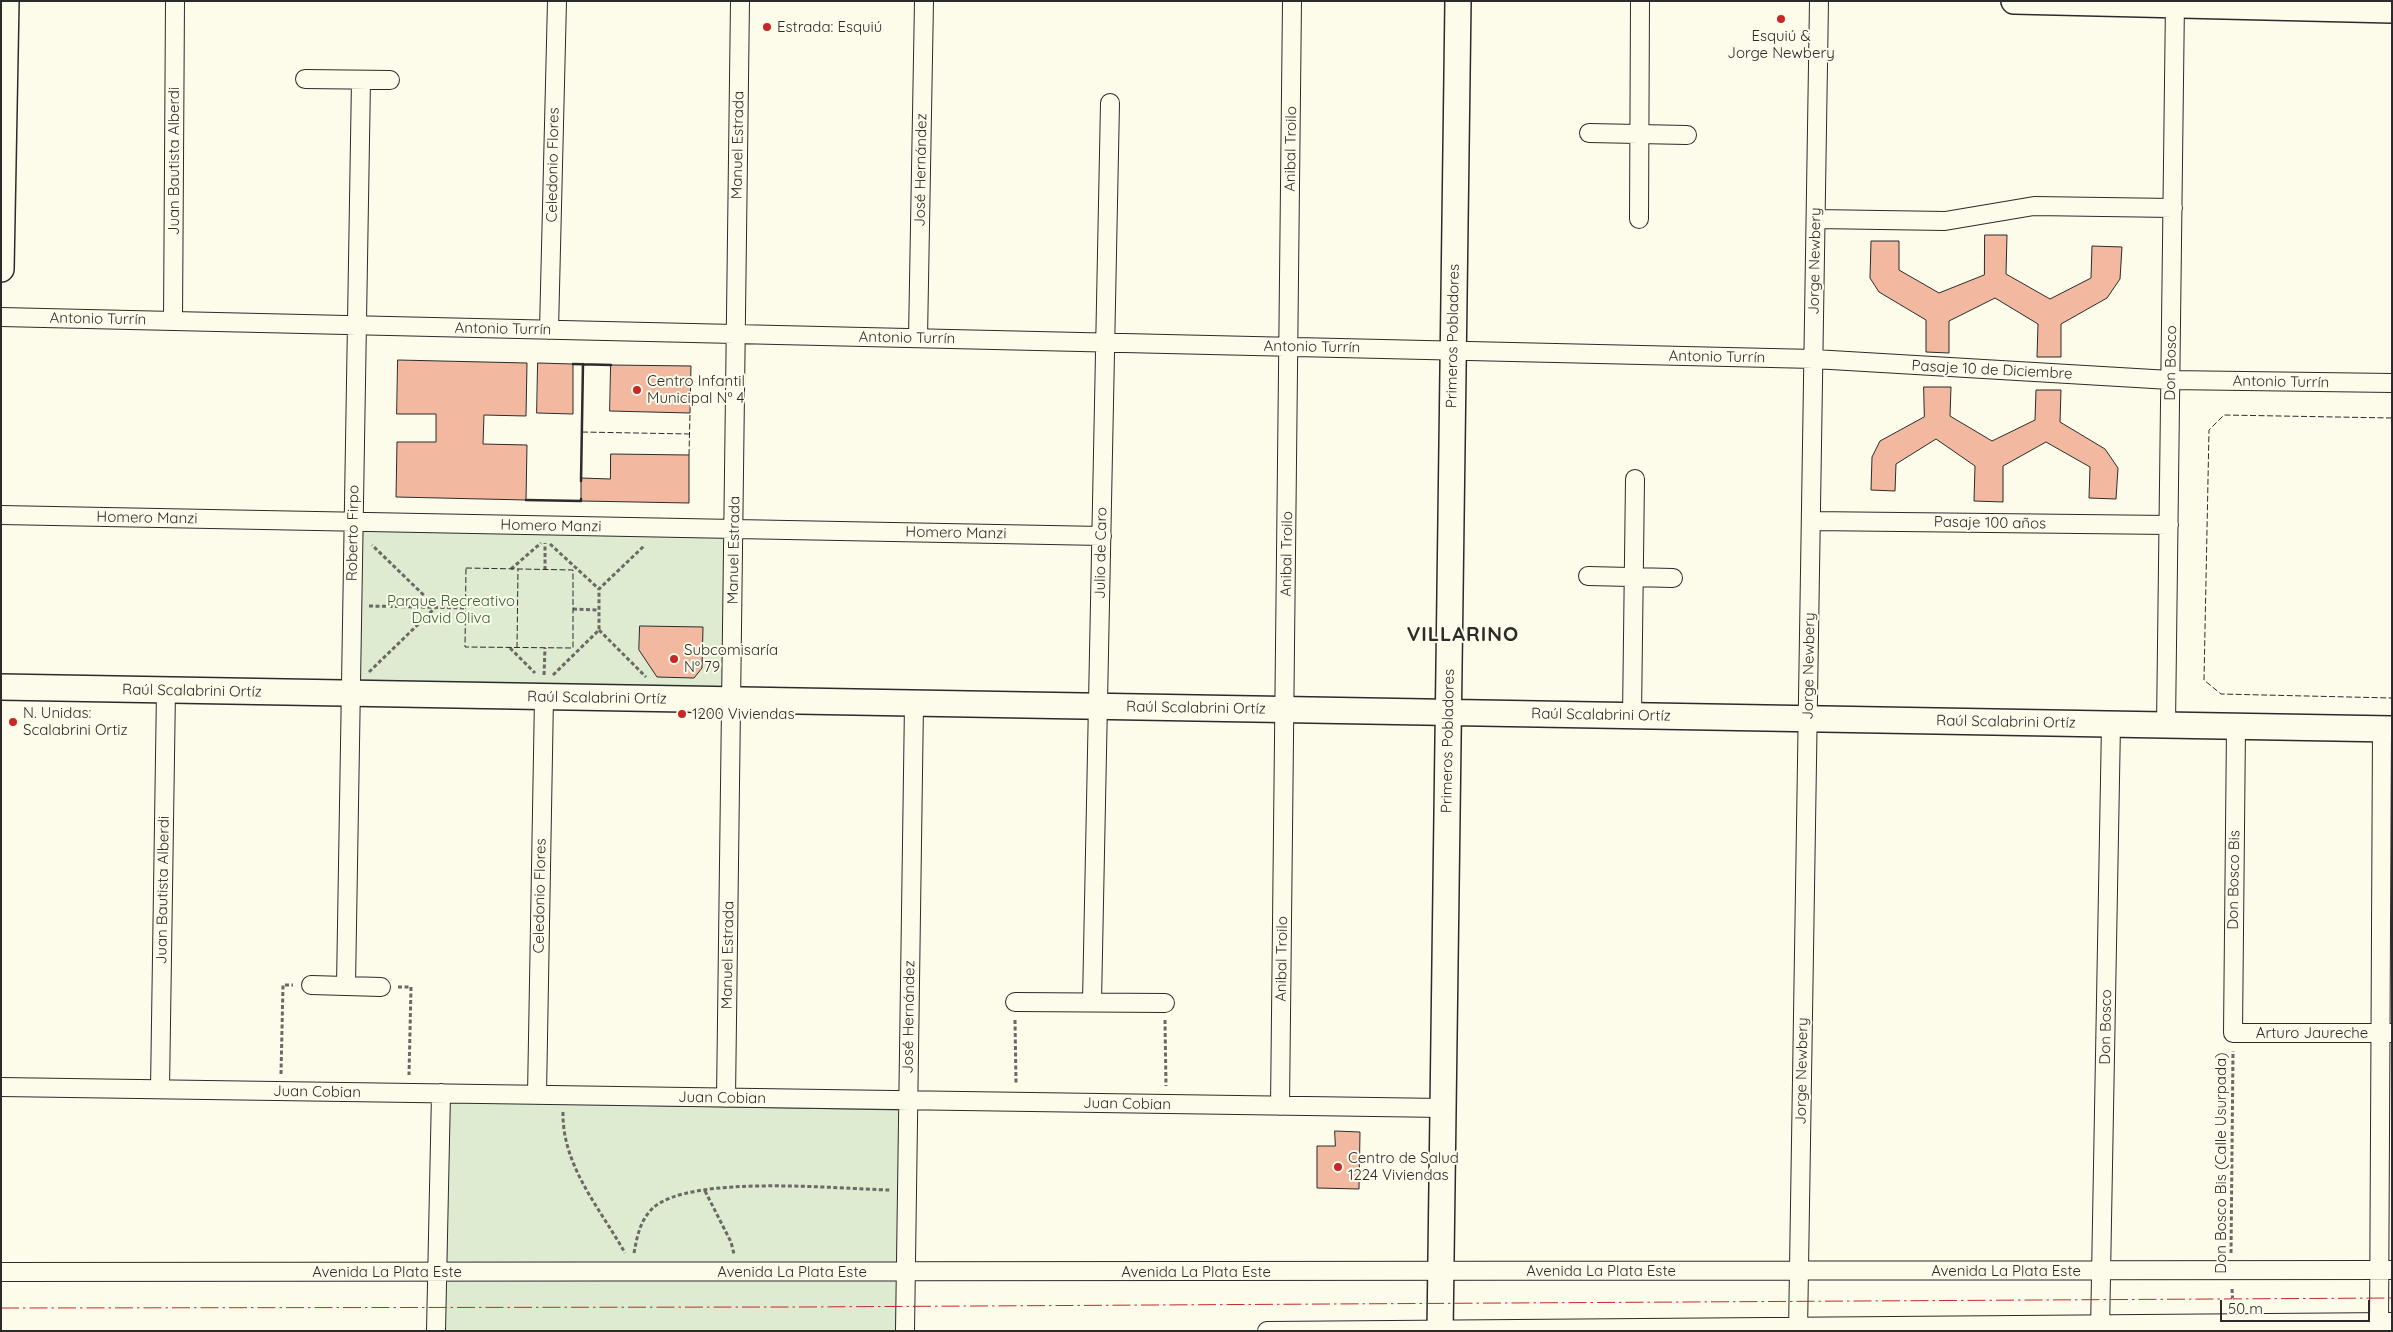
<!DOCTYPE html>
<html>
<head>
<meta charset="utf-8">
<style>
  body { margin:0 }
  #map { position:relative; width:2393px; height:1332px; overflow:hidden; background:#fdfbea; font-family:Quicksand,sans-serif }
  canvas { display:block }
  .frame { position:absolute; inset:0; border:2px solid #2b2b2b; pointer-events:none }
  .scale { position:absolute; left:2220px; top:1300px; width:150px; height:22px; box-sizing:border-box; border:2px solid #2b2b2b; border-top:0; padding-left:6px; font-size:15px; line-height:18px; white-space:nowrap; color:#2b2b2b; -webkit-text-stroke:4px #fdfbea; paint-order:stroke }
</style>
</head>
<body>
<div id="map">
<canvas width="2393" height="1332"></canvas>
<div class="frame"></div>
<div class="scale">50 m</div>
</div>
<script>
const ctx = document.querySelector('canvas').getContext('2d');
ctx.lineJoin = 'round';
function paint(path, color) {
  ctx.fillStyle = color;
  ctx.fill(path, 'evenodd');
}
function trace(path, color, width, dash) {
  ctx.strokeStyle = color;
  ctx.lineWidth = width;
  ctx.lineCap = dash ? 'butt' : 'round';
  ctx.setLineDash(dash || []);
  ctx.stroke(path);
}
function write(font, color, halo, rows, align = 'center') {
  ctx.font = font + ' Quicksand,sans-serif';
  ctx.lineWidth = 4;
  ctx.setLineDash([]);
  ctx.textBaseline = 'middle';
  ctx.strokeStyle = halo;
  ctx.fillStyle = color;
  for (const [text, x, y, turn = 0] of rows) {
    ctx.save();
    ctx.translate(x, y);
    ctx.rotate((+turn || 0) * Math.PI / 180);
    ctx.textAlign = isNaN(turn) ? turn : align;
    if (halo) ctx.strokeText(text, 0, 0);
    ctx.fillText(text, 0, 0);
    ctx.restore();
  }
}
const green = new Path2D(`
  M354 522 734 529 732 700 351 693Z
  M449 1102 900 1110 896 1331H445Z`);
const building = new Path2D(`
  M1985 235H2007L2006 274 2050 299 2091 278 2092 246 2122 247 2120 279 2107 298 2061 324V357H2037L2038 324 1995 298 1949 321V353L1926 352V320L1879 292 1870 278 1871 241H1899V270L1939 293 1984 275Z
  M398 360 527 363 526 416 484 415 483 444 527 445 526 500 396 497 397 442H436V414H397Z
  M538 363 573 364V414L537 413Z
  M611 365 691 366 690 413 610 411Z
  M1924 387H1951L1950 416 1992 441 2035 420 2036 390H2061L2060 422 2105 449 2118 468 2116 499 2089 498 2090 467 2046 442 2003 466V502L1974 501 1975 466 1936 439 1896 464 1895 491 1871 490 1872 457 1880 441 1924 417Z
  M611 454 689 455V503L581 501V478L610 479Z
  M640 626 703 627 702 668 694 678 657 677 639 650Z
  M1335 1131 1360 1132 1359 1189 1317 1188V1146H1335Z`);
const path = new Path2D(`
  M550 544 599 589
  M511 569 541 543
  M545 570V543
  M369 606 466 608
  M573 609 599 610
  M599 630 646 677
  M510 648 535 673
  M369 672 436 607 372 545
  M544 675 545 648
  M553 675 599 630V589L645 545
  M398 987H411L409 1075
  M1015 1020 1016 1083
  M1165 1020 1166 1086
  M281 1074 283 985H293
  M563 1112C562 1166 600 1208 625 1253
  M705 1191 731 1242 734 1254
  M634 1253C637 1237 640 1220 653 1208 690 1174 839 1189 890 1190
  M2231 1253 2233 1051
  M2232 1289 2233 1305`);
const street = new Path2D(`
  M305 79 390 80
  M1589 133 1687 135
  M1639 219 1640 1
  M1816 219 1945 221 2034 206 2173 208
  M1 317 1814 359 2170 380 2392 383
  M173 321 175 1
  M549 330 557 1
  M918 338 924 1
  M1 515 1102 536
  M1811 521 2169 525
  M1588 576 1673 578
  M1632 716 1635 479
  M2166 725 2175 1
  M2236 726 2233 1033H2391
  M311 985 381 987
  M346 986 361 80
  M1015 1002 1165 1003
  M1092 1002 1110 103
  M1 1087 1443 1108
  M160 1089 166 690
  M537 1095 544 697
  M726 1098 740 1
  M1280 1106 1292 1
  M1 1272 2392 1270
  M436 1331 441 1093
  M905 1331 914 703
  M1267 1331 2392 1322
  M1798 1331 1819 1
  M2100 1331 2111 724
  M2379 1331 2382 729`);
const secondary = new Path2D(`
  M2014 1 2392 10
  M1 269 6 1
  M1 687 2392 729
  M1440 1331 1458 1`);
const fence = new Path2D(`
  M2392 418 2224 415 2209 430 2204 680 2221 694 2392 698
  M582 432 690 434
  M689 455 690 413
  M466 568 573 570V648L465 647Z
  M517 648 518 569`);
const wall = new Path2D(`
  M573 364 611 365
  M581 481 583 364
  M526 500 581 501V499`);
const power = new Path2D(`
  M1 1308 800 1307 2392 1298`);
const markers = [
  [1781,19,5,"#c62828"],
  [767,27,5,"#c62828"],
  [637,390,5,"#c62828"],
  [674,659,5,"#c62828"],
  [682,714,5,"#c62828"],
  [13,722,5,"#c62828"],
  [1338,1167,5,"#c62828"]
];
const poiNames = [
  ["Estrada: Esquiú",777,27],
  ["Esquiú &",1781,36,"center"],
  ["Jorge Newbery",1781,53,"center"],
  ["Centro Infantil",647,381],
  ["Municipal N° 4",647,398],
  ["Subcomisaría",684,650],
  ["N° 79",684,667],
  ["N. Unidas:",23,713],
  ["Scalabrini Ortiz",23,730],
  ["1200 Viviendas",692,714],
  ["Centro de Salud",1348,1158],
  ["1224 Viviendas",1348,1175]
];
const streetNames = [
  ["Manuel Estrada",738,145,-89],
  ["Anibal Troilo",1291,149,-89],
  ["Juan Bautista Alberdi",174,161,-90],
  ["Celedonio Flores",553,165,-89],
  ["José Hernández",921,170,-89],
  ["Jorge Newbery",1815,261,-89],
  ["Antonio Turrín",98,319,1],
  ["Antonio Turrín",503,329,1],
  ["Primeros Pobladores",1453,336,-89],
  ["Antonio Turrín",907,338,1],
  ["Antonio Turrín",1312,347,1],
  ["Antonio Turrín",1717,357,1],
  ["Don Bosco",2171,363,-89],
  ["Pasaje 10 de Diciembre",1992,370,3],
  ["Antonio Turrín",2281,382,1],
  ["Homero Manzi",147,518,1],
  ["Pasaje 100 años",1990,523,1],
  ["Homero Manzi",551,526,1],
  ["Roberto Firpo",353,533,-89],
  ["Homero Manzi",956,533,1],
  ["Manuel Estrada",734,550,-89],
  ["Julio de Caro",1101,553,-89],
  ["Anibal Troilo",1287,554,-89],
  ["Jorge Newbery",1809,666,-89],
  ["Raúl Scalabrini Ortíz",192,691,1],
  ["Raúl Scalabrini Ortíz",597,698,1],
  ["Raúl Scalabrini Ortíz",1196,708,1],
  ["Raúl Scalabrini Ortíz",1601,715,1],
  ["Raúl Scalabrini Ortíz",2006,722,1],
  ["Primeros Pobladores",1448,741,-89],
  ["Don Bosco Bis",2234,880,-89],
  ["Juan Bautista Alberdi",163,890,-89],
  ["Celedonio Flores",540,896,-89],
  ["Manuel Estrada",728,955,-89],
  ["Anibal Troilo",1282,959,-89],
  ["José Hernández",909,1017,-89],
  ["Don Bosco",2106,1027,-89],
  ["Arturo Jaureche",2312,1033],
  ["Jorge Newbery",1802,1071,-89],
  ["Juan Cobian",317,1092,1],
  ["Juan Cobian",722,1098,1],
  ["Juan Cobian",1127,1104,1],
  ["Don Bosco Bis (Calle Usurpada)",2221,1163,-90],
  ["Avenida La Plata Este",1601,1271],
  ["Avenida La Plata Este",2006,1271],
  ["Avenida La Plata Este",387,1272],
  ["Avenida La Plata Este",792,1272],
  ["Avenida La Plata Este",1196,1272]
];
const parkNames = [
  ["Parque Recreativo",451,601],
  ["David Oliva",451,618]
];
const districtNames = [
  ["VILLARINO",1463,635]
];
paint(green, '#deebd1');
trace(green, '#74746e', 1);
paint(building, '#f2b8a0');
trace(building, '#2b2b2b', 1);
trace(street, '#2b2b2b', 20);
trace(secondary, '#2b2b2b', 28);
trace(path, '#6a6964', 3, [4, 2.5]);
trace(street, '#fdfbea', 18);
trace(secondary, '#fdfbea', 25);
trace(fence, '#2b2b2b', 1, [6, 2.5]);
trace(wall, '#2b2b2b', 2.5);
trace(power, '#c62828', 1, [18, 4, 2.5, 4]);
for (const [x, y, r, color] of markers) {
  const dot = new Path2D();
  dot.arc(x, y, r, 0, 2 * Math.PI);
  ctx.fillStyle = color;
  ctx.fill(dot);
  trace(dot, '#fdfbea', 2);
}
write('15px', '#2b2b2b', '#fdfbea', poiNames, 'left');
write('15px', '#2b2b2b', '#fdfbea', streetNames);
write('15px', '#34623c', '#fdfbea', parkNames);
ctx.letterSpacing = '1px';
write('bold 20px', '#2b2b2b', '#fdfbea', districtNames);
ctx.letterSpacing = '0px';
</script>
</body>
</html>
